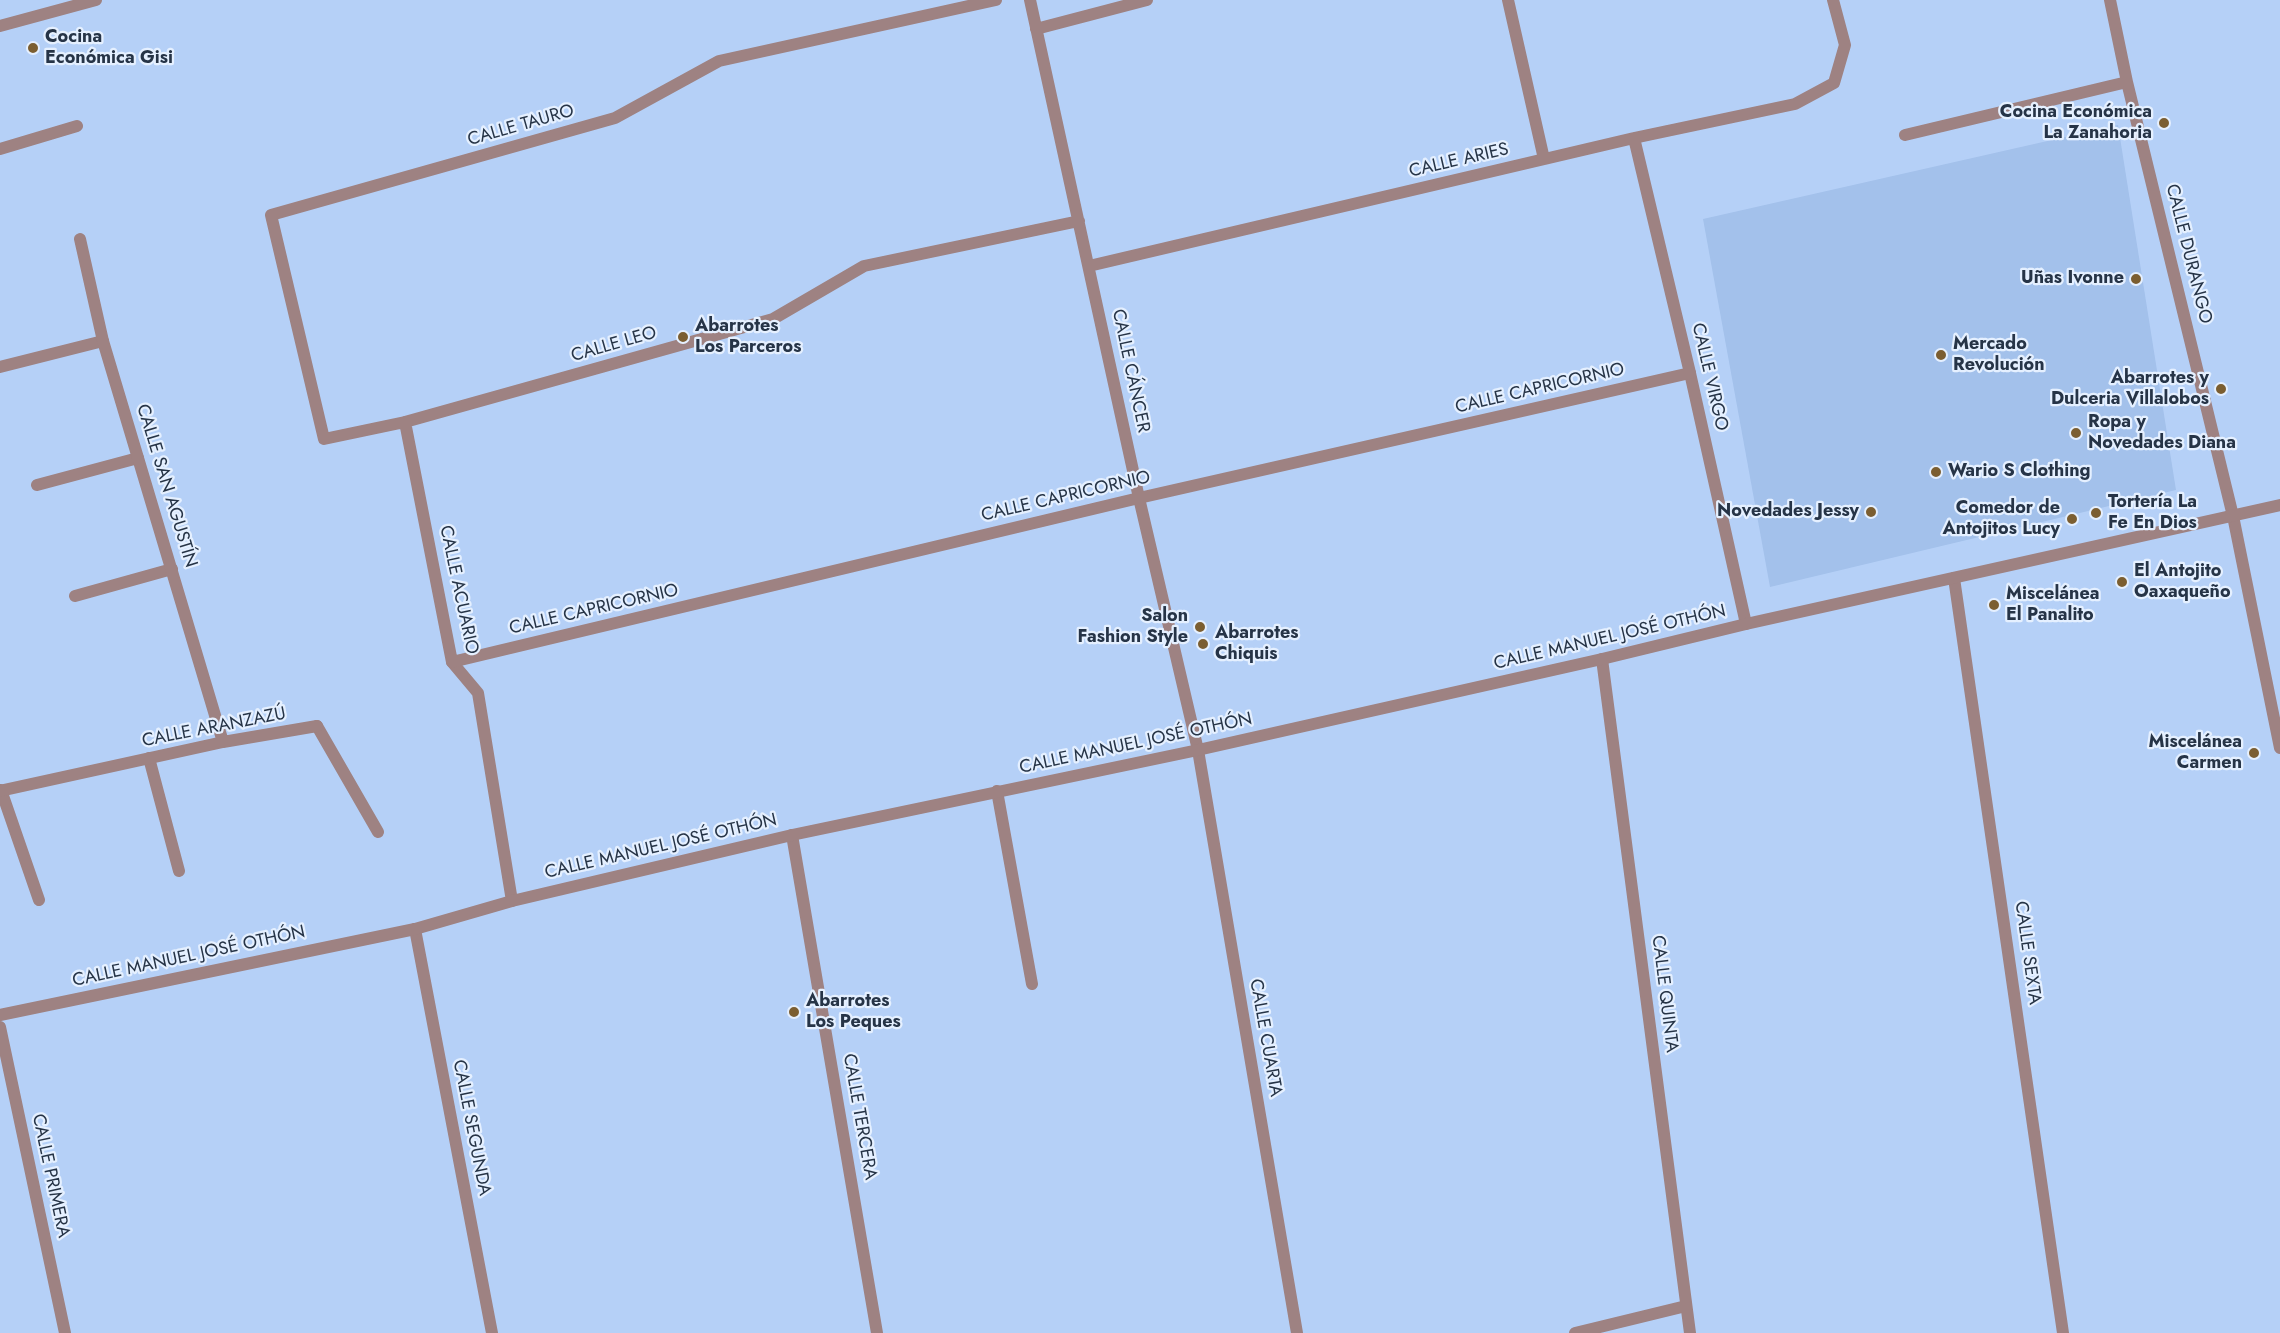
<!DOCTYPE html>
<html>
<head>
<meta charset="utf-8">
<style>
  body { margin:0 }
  canvas { display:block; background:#b5d0f7 }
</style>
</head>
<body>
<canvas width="2280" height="1333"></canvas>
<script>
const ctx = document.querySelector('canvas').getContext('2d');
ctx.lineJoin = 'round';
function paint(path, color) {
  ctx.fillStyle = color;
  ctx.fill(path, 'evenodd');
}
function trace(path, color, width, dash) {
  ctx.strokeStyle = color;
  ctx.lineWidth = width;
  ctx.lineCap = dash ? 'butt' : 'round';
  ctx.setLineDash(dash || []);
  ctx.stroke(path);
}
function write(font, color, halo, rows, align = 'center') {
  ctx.font = font + ' Jost,sans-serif';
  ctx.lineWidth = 4.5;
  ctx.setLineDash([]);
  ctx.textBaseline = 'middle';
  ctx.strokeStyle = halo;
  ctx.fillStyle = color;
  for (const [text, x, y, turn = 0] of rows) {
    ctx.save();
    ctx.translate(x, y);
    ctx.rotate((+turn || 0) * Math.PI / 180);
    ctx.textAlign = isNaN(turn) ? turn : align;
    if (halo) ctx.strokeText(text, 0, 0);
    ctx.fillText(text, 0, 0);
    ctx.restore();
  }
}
const built = new Path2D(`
  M2118 125 2176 490 1770 587 1703 219Z`);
const pedestrian = new Path2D(`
  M0 367 103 341
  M1690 373 1746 624
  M37 485 138 458
  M75 596 172 569
  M452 662 478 693 512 901
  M317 726 378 832
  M149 758 179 871
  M1 790 39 900`);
const minor = new Path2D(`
  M996 0 719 61 615 118 271 215 324 439 405 422 773 319 864 266 1079 221
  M1030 0 1139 498 1198 750 1297 1333
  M1508 0 1544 159
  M2110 0 2127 82 2233 516 2280 748
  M0 26 96 0
  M1036 29 1147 0
  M1905 135 2127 82
  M0 149 77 126
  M80 239 103 341 223 742
  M1089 266 1634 138 1795 104 1834 83 1845 45 1833 0
  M405 422 452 662 1139 498 1690 373 1634 138
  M1954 578 2063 1333
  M1602 659 1690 1333
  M0 791 223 742 317 726
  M997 791 1032 984
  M792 835 877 1333
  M415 929 492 1333
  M0 1027 65 1333
  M1575 1333 1686 1306`);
const tertiary = new Path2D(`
  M0 1015 415 929 512 901 792 835 1198 750 1602 659 1746 624 2280 505`);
const markers = [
  [33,48,6,"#7b5e31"],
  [2164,123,6,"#7b5e31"],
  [2136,279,6,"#7b5e31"],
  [683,337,6,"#7b5e31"],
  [1941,355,6,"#7b5e31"],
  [2221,389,6,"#7b5e31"],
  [2076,433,6,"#7b5e31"],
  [1936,472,6,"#7b5e31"],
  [1871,512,6,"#7b5e31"],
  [2096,513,6,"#7b5e31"],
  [2072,519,6,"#7b5e31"],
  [2122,582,6,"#7b5e31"],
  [1994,605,6,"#7b5e31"],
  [1200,627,6,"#7b5e31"],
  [1203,644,6,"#7b5e31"],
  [2254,753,6,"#7b5e31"],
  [794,1012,6,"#7b5e31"]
];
const poiNames = [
  ["Cocina",45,38],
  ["Económica Gisi",45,59],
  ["Cocina Económica",2152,113,"right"],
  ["La Zanahoria",2152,134,"right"],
  ["Uñas Ivonne",2124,279,"right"],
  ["Abarrotes",695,327],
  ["Los Parceros",695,348],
  ["Mercado",1953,345],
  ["Revolución",1953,366],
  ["Abarrotes y",2209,379,"right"],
  ["Dulceria Villalobos",2209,400,"right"],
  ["Ropa y",2088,423],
  ["Novedades Diana",2088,444],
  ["Wario S Clothing",1948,472],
  ["Tortería La",2108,503],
  ["Fe En Dios",2108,524],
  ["Comedor de",2060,509,"right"],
  ["Antojitos Lucy",2060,530,"right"],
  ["Novedades Jessy",1859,512,"right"],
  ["El Antojito",2134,572],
  ["Oaxaqueño",2134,593],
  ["Miscelánea",2006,595],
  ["El Panalito",2006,616],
  ["Salon",1188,617,"right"],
  ["Fashion Style",1188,638,"right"],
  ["Abarrotes",1215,634],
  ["Chiquis",1215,655],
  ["Miscelánea",2242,743,"right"],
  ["Carmen",2242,764,"right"],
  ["Abarrotes",806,1002],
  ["Los Peques",806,1023]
];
const streetNames = [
  ["CALLE TAURO",521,126,-16],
  ["CALLE ARIES",1459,161,-13],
  ["CALLE DURANGO",2188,254,76],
  ["CALLE LEO",614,345,-16],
  ["CALLE CÁNCER",1130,371,78],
  ["CALLE VIRGO",1709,377,77],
  ["CALLE CAPRICORNIO",1540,389,-13],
  ["CALLE SAN AGUSTÍN",166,486,73],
  ["CALLE CAPRICORNIO",1066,497,-13],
  ["CALLE ACUARIO",458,590,78],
  ["CALLE CAPRICORNIO",594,610,-13],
  ["CALLE MANUEL JOSÉ OTHÓN",1610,638,-13],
  ["CALLE ARANZAZÚ",214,728,-11],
  ["CALLE MANUEL JOSÉ OTHÓN",1136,744,-12],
  ["CALLE MANUEL JOSÉ OTHÓN",661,847,-13],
  ["CALLE SEXTA",2027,953,82],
  ["CALLE MANUEL JOSÉ OTHÓN",189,957,-12],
  ["CALLE QUINTA",1664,994,83],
  ["CALLE CUARTA",1265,1038,80],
  ["CALLE TERCERA",859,1117,80],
  ["CALLE SEGUNDA",471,1128,79],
  ["CALLE PRIMERA",50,1176,78]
];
paint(built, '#a3c1eb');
trace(pedestrian, '#9e8282', 12);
trace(minor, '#9e8282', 12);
trace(tertiary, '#9e8282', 12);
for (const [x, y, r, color] of markers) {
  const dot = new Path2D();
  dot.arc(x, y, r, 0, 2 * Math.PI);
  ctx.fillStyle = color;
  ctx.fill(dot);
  trace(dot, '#e5f0ff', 2);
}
write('bold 18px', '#263447', '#e5f0ff', poiNames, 'left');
write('18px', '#263447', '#e5f0ff', streetNames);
</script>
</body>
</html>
